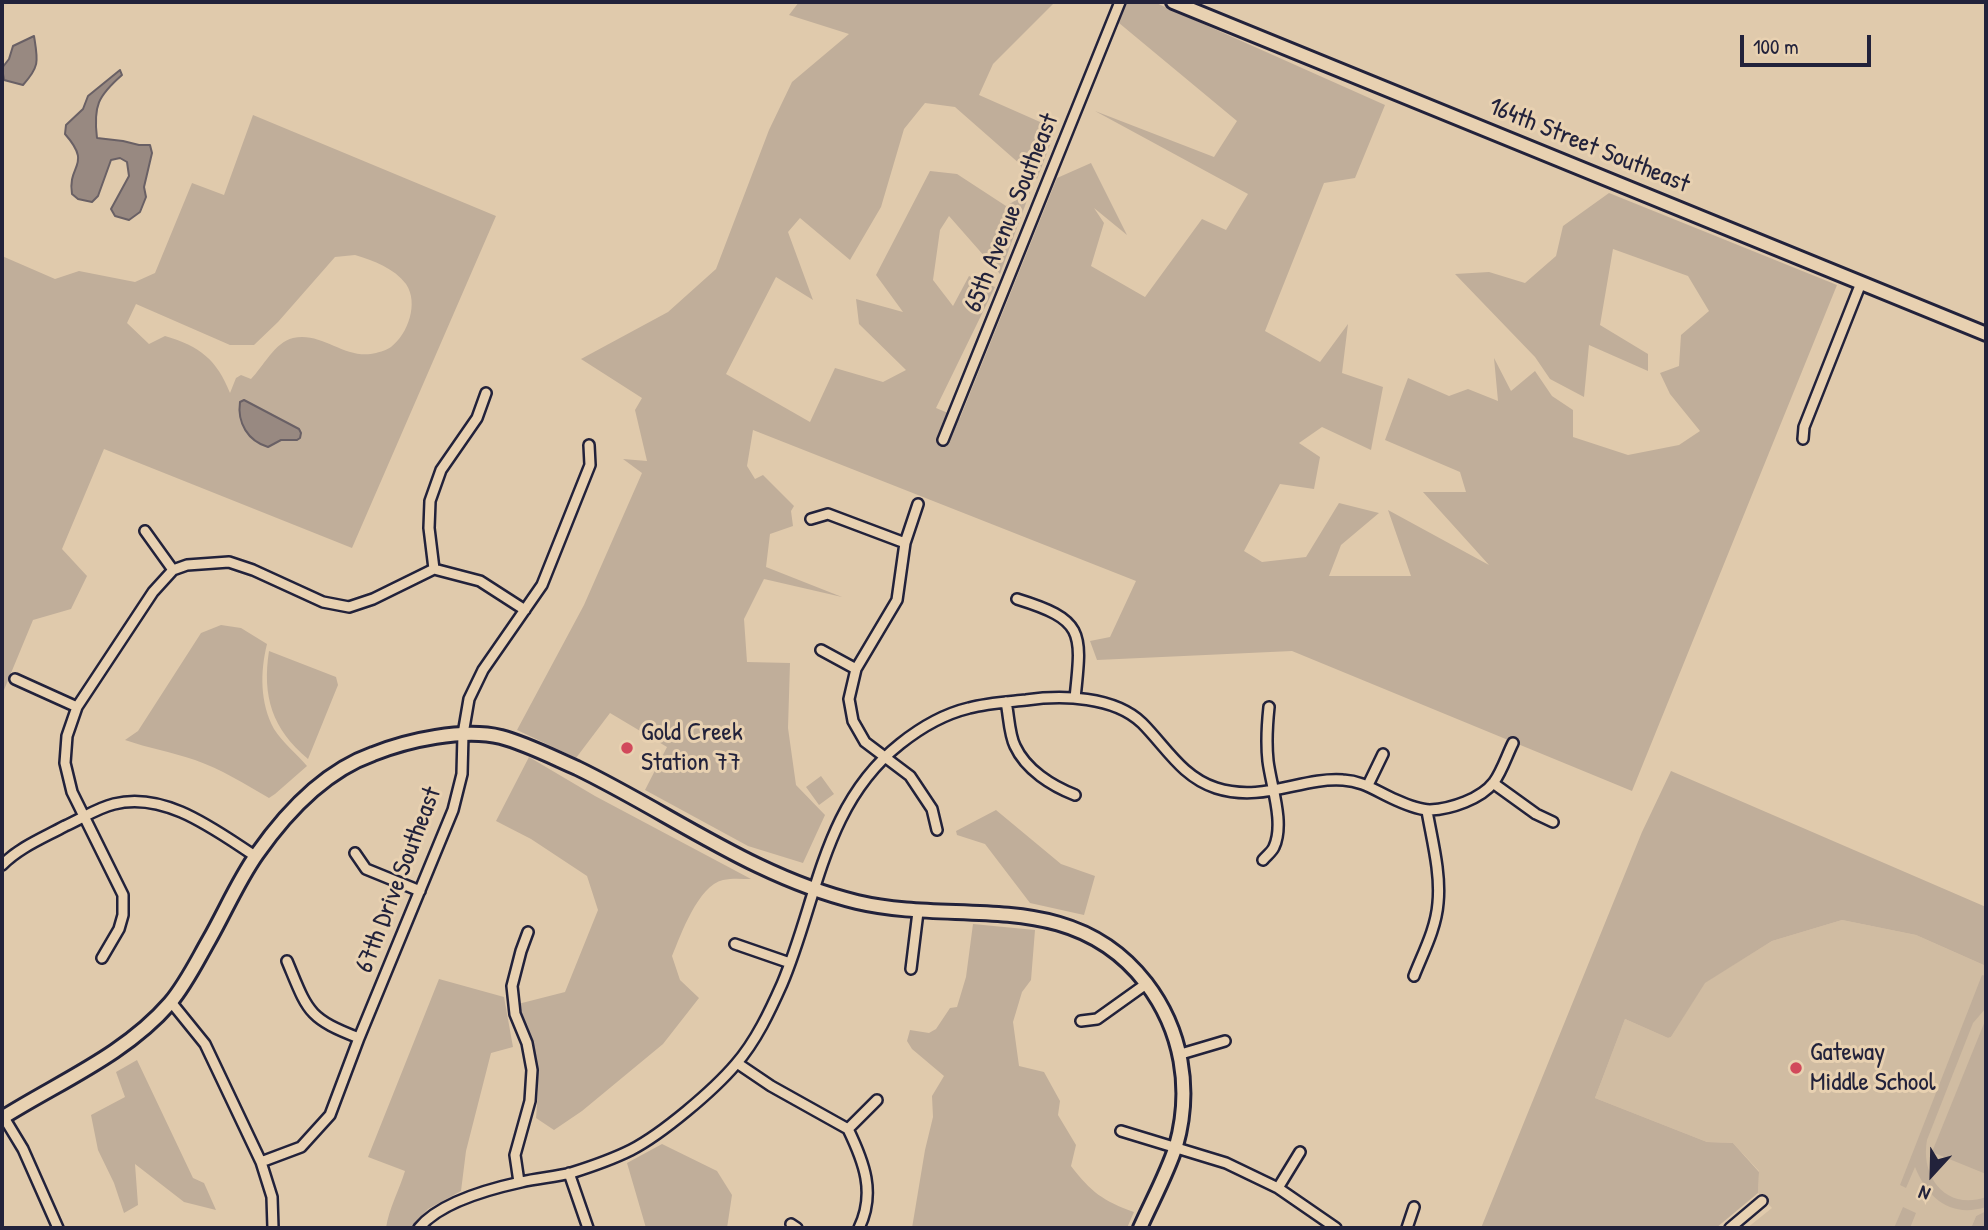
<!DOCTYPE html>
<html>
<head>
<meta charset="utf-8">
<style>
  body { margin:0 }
  #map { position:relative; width:1988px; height:1230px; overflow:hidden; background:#e0caac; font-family:"Patrick Hand",sans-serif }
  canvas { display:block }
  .frame { position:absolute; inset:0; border:4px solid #22223b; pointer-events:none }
  .north { position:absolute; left:1897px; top:1139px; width:70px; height:70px; -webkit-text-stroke:5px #e8d1b1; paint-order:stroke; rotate:202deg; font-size:19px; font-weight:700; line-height:28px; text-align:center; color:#22223b }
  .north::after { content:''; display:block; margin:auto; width:24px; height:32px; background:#22223b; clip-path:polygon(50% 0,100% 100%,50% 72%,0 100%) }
  .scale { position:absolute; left:1740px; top:35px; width:131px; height:32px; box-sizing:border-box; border:4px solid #22223b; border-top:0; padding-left:9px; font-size:21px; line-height:24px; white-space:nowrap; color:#22223b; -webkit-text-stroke:5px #e8d1b1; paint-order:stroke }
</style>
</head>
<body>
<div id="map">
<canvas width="1988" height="1230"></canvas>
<div class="frame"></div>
<div class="north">N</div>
<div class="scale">100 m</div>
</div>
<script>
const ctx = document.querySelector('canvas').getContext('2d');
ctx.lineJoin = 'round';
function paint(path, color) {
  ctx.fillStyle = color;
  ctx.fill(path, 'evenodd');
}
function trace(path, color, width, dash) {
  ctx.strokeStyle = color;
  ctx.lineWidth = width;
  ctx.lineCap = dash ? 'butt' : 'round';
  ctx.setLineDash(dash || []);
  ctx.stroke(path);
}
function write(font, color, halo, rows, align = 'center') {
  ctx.font = font + ' "Patrick Hand",sans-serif';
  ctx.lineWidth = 6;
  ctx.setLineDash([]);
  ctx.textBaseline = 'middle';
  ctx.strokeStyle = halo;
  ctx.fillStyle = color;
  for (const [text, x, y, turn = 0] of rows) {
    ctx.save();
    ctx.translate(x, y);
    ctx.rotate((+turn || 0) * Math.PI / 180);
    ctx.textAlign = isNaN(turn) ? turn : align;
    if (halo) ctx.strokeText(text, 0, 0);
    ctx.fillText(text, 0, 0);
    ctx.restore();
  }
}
const built = new Path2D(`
  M1842 920 1916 935 1986 966V1211L1976 1216 1971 1228H1747L1772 1208 1758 1193 1759 1171 1733 1143 1707 1142 1595 1098 1625 1019 1668 1038 1671 1037 1704 983 1772 941Z`);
const green = new Path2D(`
  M799 2H1055L993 64 979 95 1056 129 1037 179 955 107 925 103 904 129 881 207 850 260 800 218 788 232 813 300 776 277 726 374 810 422 835 368 883 382 906 370 859 324 856 299 903 312 876 275 930 171 957 174 1006 206 1030 192 1000 274 949 216 940 230 933 280 953 306 969 276 995 287 936 408 960 418 1057 178 1091 163 1127 235 1094 208 1104 223 1091 266 1145 297 1202 219 1226 230 1248 194 1095 111 1214 157 1237 121 1119 23 1126 2H1154L1385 105 1355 178 1324 183 1265 331 1320 362 1348 324 1342 373 1383 387 1371 450 1322 427 1299 443 1320 457 1314 489 1280 484 1244 551 1262 562 1306 557 1339 503 1379 513 1341 545 1329 576H1411L1388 510 1489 565 1423 492H1466L1460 472 1385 440 1408 378 1449 396 1468 389 1498 401 1494 358 1511 391 1535 371 1552 396 1573 410V437L1628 455 1679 445 1700 431 1670 394 1660 373 1679 366 1681 335 1709 311 1688 276 1613 249 1600 325 1648 354V371L1589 345 1584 397 1550 379 1535 357 1455 274 1489 272 1525 283 1556 256 1563 226 1609 193 1837 285 1632 791 1292 651 1097 660 1090 641 1110 637 1136 581 753 430 747 466 755 479 763 475 794 506 791 511 793 526 770 534 766 567 842 597 764 579 744 619 747 662 790 663 788 728 796 785 825 815 803 863 748 846 645 790 667 747 610 713 576 758 517 730 584 605 642 473 623 459 647 461 635 410 642 398 581 359 668 312 716 269 769 130 792 82 849 34 789 15Z
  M253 115 496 216 352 548 104 449 62 549 87 576 71 609 33 620 4 690 2 689V256L55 279 79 271 135 282 155 273 192 183 224 195ZM355 255C374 261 394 268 406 284 419 303 408 334 391 347 387 350 380 352 376 353 346 361 322 331 293 338 275 342 263 367 251 379L241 375 236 378 230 393C217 360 200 346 165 336L149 344 127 323 136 304 230 345H254L278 322 335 257Z
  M221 625 241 628 267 644C260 672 260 703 274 729 282 742 297 754 307 766L275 794 269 798C245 784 221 769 195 760 172 752 148 748 125 740L138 731 201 633Z
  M269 651 336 677 338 685 308 759C272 729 262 696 269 651Z
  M529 757 595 796 751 879C742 879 732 878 723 880 698 886 681 934 672 956L680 980 699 998 663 1044 582 1111 554 1130 536 1118C541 1070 537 1048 518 1004L565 992 598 910 587 876 531 839 496 821Z
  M1671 771 1986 907V966L1916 935 1842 920 1772 941 1705 983 1671 1037 1668 1038 1625 1019 1595 1098 1707 1142 1733 1143 1759 1172 1758 1193 1716 1228H1481L1642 832Z
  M821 776 834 794 819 805 806 787Z
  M996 810 1061 864 1095 876 1084 915 1030 903 985 844 957 835 956 831Z
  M973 924 1035 930 1031 980 1022 992 1013 1022 1019 1066 1044 1072 1060 1101 1058 1115 1076 1145 1071 1166C1091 1192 1103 1201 1134 1212L1127 1228H912L925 1150 933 1117 932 1096 944 1076 912 1049 907 1041 910 1030 929 1033 936 1029 950 1008 957 1007 966 977Z
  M1982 975 1986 976V1008L1973 1023 1927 1140C1920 1178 1947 1211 1986 1197V1207C1951 1218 1928 1199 1915 1167L1906 1188 1900 1185Z
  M439 979 504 997 513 1047 491 1053 466 1151 461 1191 428 1209 411 1228H386C389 1208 399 1191 405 1171L368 1157Z
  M1985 1021H1986V1174L1932 1152Z
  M137 1060 193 1178 204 1183 216 1210 184 1202 135 1164 138 1205 124 1213 114 1183 98 1150 91 1115 125 1097 116 1072Z
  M662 1144 717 1171 732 1195 727 1228H646L627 1163Z
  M1903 1207 1916 1213 1910 1228H1894Z
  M1986 1211V1228H1971L1976 1216Z`);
const water = new Path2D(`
  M34 36C38 61 40 66 23 85L4 80 2 68 9 59 13 46Z
  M120 70 122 75C98 96 93 106 97 138L123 141 139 145H150L152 153 144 187 146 197 140 212 129 220 115 216 111 209 129 176 127 162 120 158 111 160 98 196 92 202 78 199 72 194C67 164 93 166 65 134L66 125 83 109 88 96Z
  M244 400 299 429 301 433 300 438 297 440H281L268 447C248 441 237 423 240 402Z`);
const street = new Path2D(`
  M1803 439 1804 427 1861 283
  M943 440 1120 2
  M918 504 905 543 897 600 856 669 849 699 853 721 865 742 910 776 932 809 937 830
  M811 519 828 514 905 543
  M145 531 173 570
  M434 569 429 528 430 501 441 470 477 418 486 393
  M1017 599C1085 620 1082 632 1075 698
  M821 650 856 669
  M15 679 77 707
  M1006 702C1009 716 1009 734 1015 746 1026 770 1052 786 1075 795
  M1493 783 1536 814 1553 822
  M1368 785 1383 754
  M355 853 366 869 420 891
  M1263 860C1266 856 1272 852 1274 847 1285 823 1271 786 1268 761 1266 743 1267 726 1269 707
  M2 865C20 847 43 838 65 826 81 819 97 808 114 804 165 791 215 830 255 856
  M735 944 790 963
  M102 958 119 929 123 915V895L72 792 65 763 67 736 77 707 153 592 173 570 187 565 229 562 253 570 323 602 349 607 373 599 434 569 480 581 525 610
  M287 961C308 1011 307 1018 359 1038
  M911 969 918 912
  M1414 976C1423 953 1436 929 1438 903 1441 873 1432 840 1427 811
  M171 1002 205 1044 261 1162 272 1197 273 1228
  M1081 1021 1097 1019 1146 984
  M1181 1054 1225 1041
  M737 1063 771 1086 848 1129
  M3 1116 23 1149 58 1228
  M848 1129C864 1162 876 1193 859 1228
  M848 1129 877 1100
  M1121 1131 1226 1163 1278 1188 1336 1228
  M261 1162 301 1147 330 1115 359 1038 453 810 462 774 463 734 469 699 483 670 542 585 590 465 589 445
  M569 1173 588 1228
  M519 1182 515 1155 530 1101 532 1070 527 1043 515 1014 512 986 521 951 528 932
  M1278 1188 1300 1152
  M791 1224 797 1228
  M419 1228C440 1202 489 1189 521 1182 538 1178 555 1177 571 1173 590 1167 613 1159 631 1150 662 1134 713 1091 736 1064 756 1041 770 1011 782 984 818 899 823 805 900 744 920 728 944 714 969 708 987 703 1007 702 1026 700 1062 695 1114 696 1142 723 1166 747 1182 777 1216 788 1263 803 1301 777 1343 780 1364 781 1377 792 1396 800 1405 804 1420 810 1430 810 1451 809 1481 799 1494 782 1502 771 1507 755 1513 743
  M1407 1228 1414 1207
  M1730 1228 1762 1201`);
const secondary = new Path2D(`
  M1173 2 1986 334
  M2 1118C59 1082 125 1055 170 1003 186 984 197 961 209 940 225 912 238 881 257 854 285 814 325 771 373 754 408 740 463 728 501 737 527 744 552 757 577 768 670 813 754 877 857 902 959 926 1071 886 1146 983 1182 1030 1192 1089 1176 1146 1167 1174 1152 1201 1140 1228`);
const markers = [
  [627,748,7,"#d1495b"],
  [1796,1068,7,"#d1495b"]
];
const streetNames = [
  ["164th Street Southeast",1589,146,22],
  ["65th Avenue Southeast",1012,213,-68],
  ["67th Drive Southeast",399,880,-69]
];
const poiNames = [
  ["Gold Creek",641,733],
  ["Station 77",641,763],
  ["Gateway",1810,1053],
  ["Middle School",1810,1083]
];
paint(built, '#d0bca2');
paint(green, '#c0ae9a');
paint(water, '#988981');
trace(water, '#696065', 2);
trace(street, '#22223b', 14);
trace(secondary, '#22223b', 18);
trace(street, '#e8d1b1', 9);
trace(secondary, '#e8d1b1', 12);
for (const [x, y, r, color] of markers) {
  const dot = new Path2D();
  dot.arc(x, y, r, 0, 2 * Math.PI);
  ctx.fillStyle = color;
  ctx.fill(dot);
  trace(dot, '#e8d1b1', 2.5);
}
write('26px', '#22223b', '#e8d1b1', streetNames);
write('26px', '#22223b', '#e8d1b1', poiNames, 'left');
</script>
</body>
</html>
